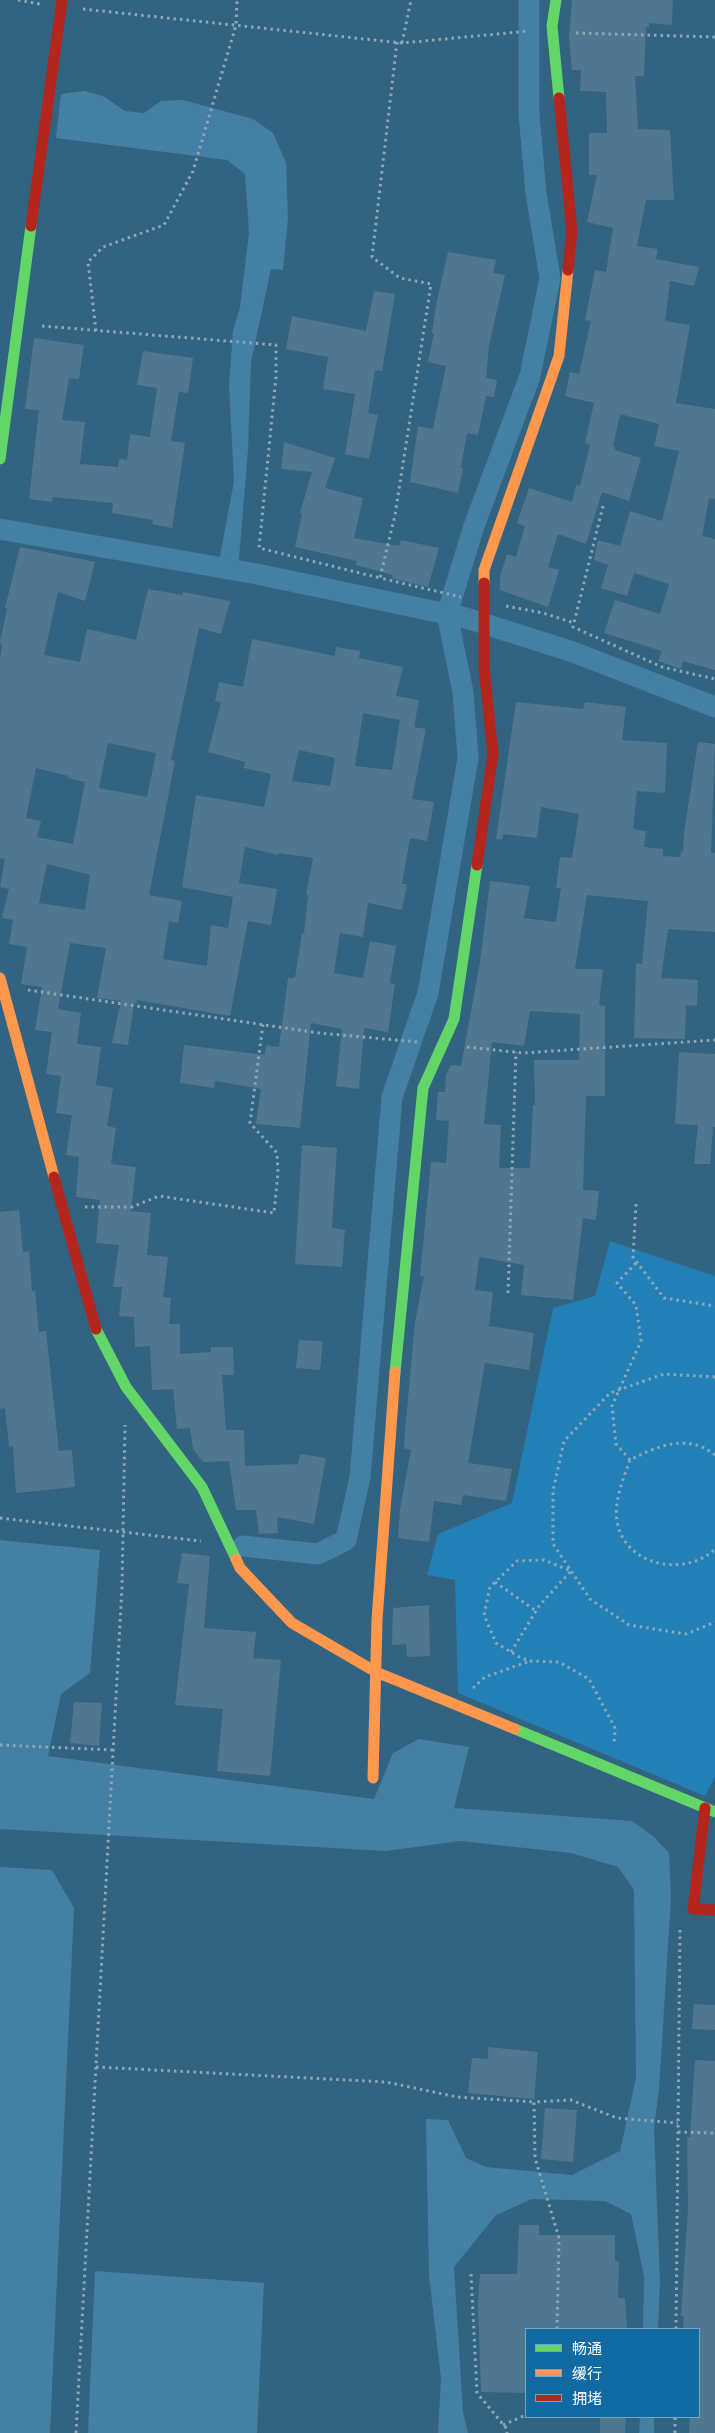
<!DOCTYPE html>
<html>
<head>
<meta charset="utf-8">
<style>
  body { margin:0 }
  #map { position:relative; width:715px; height:2433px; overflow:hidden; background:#326381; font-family:Lato,"Noto Sans SC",sans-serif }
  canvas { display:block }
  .legend { position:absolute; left:525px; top:2328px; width:175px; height:90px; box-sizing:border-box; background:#116ba2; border:1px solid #70a6c7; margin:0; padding:6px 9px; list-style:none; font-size:15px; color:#fff }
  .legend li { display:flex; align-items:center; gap:10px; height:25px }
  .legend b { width:25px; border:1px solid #70a6c7 }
</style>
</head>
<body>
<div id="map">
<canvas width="715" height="2433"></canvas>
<ul class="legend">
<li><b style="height:6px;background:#63d668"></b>畅通</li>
<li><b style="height:6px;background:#ff974d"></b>缓行</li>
<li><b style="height:6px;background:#b3261e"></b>拥堵</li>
</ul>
</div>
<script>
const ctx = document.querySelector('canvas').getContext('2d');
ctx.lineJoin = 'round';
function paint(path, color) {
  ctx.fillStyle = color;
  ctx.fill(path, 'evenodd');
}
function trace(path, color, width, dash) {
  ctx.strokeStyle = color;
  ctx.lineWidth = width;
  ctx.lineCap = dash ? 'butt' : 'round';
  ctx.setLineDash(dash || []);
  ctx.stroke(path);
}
const green = new Path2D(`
  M610 1241 715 1276V1776L705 1796 458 1693 455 1580 427 1575 438 1534 512 1503 553 1308 595 1296Z`);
const water = new Path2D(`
  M84 91 103 96 125 111 144 113 161 101 183 100 253 119 273 133 286 163 288 218 283 270 271 269 251 362 248 450 238 571 218 567 234 481 229 385 233 331 240 307 249 233 245 174 227 160 56 138 61 94Z
  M0 1540 100 1550 90 1673 61 1694 48 1756 374 1799 393 1753 419 1739 469 1747 454 1808 632 1821 653 1836 669 1853 671 1897 659 2090 654 2127 660 2282 658 2329H643L644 2276 631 2214 605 2201 532 2199 496 2215 454 2267 463 2412 468 2433H438L441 2379 429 2275 426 2119 448 2120 466 2158 486 2167 572 2175 620 2151 636 2078 634 1890 618 1867 571 1853 460 1841 386 1851 0 1829Z
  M0 1867 52 1870 74 1908 50 2433H0Z
  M95 2271 264 2283 257 2433H88Z
  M640 2417H654V2433H639Z`);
const canal = new Path2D(`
  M0 529 257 574 466 618 573 652 715 707
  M243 1546 318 1554 346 1540 360 1477 392 1097 428 993 468 758 463 692 447 614 474 526 530 376 550 278 536 193 529 114V0`);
const building = new Path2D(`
  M572 0H673L672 25 649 23V27H646L644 76H635L638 129 670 130 674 200H646L637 246 658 249 656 259 699 267 694 286 670 281 665 321 690 325 676 403 715 409V499L709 498 702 536 715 539V670L683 661 681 669 658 661 662 651 604 633 615 600 660 614 669 584 634 573 627 596 601 588 608 565 594 560 598 540 620 546 630 511 662 521 679 451 654 446 659 424 620 414 613 447H615V450L641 458 629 501 602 492 586 544 558 534 548 567 559 570 548 607 500 590V577L507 554 516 557 525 526 517 523 529 488 572 502 576 485 580 486 590 445 585 443 594 403 565 396 570 372 579 374 591 321 585 320 595 270 606 272 613 228 587 222 597 175H589V133H607L606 92 580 91 581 70H572L569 38Z
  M448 252 496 260 493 273 505 275 489 346 486 378 497 380 494 397 486 396 478 435 467 433 461 467 463 468 458 493 410 482 418 426 433 429 446 366 428 362 434 333H432L436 305Z
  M374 291 395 294 382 371 375 370 368 413 378 415 369 459 345 454 355 394 323 389 328 357 286 349 292 316 366 331Z
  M34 338 84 345 79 379 69 378 62 420 85 422 80 464 118 467 119 459 127 460 130 434 150 437 157 388 137 385 143 351 193 358 188 393 179 392 171 441 185 443 172 528 152 524 153 520 112 513 113 503 53 497 52 502 29 499 39 410 25 409Z
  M284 442 335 458 325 488 363 498 354 538 399 546 401 540 439 548 428 587 392 578 393 575 356 565 357 561 295 547 302 514 300 513 312 472 281 469Z
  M20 547 95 562 85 601 58 592 44 655 80 662 87 629 136 640 148 589 182 595 183 592 230 601 221 634 199 628 171 760 175 761 149 895 182 901 178 923 169 921 163 959 207 966 211 925 228 928 233 897 182 887 196 795 264 807 271 774 244 768 245 762 208 752 221 702 215 701 219 682 243 687 252 639 335 656 336 647 360 651 359 658 403 667 396 696 419 700 414 727 426 729 412 799 434 802 427 841 410 838 402 884H407L402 910 368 903 363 937 340 933 334 973 363 978 370 941 396 946 390 983 395 984 388 1032 364 1028 359 1089 336 1086 342 1029 311 1023 300 1128 256 1124 261 1089 215 1081 214 1088 180 1083 184 1045 265 1055 266 1045 279 1047 288 978H295L302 933H304L308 895H306L313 858 279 853V855L245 847 239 883 277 889 271 925 248 921 230 1016 137 1000 136 1004 134 1003 128 1045 112 1043 121 1001 97 998 106 948 70 943 58 1009 81 1013 77 1044 101 1047 96 1085 113 1088 107 1126 116 1128 111 1164 136 1167 131 1211 151 1213 147 1255 168 1257 163 1297 171 1298 169 1324H180V1354L211 1352V1347H233L234 1375H222L226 1430H244L245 1466 298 1464 300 1454 326 1458 314 1524 277 1517 278 1533 259 1534 256 1510H236L229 1461 203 1462 193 1449 190 1428 177 1429 173 1389 152 1390 150 1346 135 1347 134 1317 119 1316 122 1287H113L119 1245 96 1243 100 1200 76 1197 79 1157 66 1155 72 1115 56 1113 61 1076 46 1074 52 1032 35 1030 42 987 21 984 27 947 9 944 13 920 2 918 9 889 0 887 5 859 0 858V660L2 646 0 642 7 609 5 608ZM363 713 400 720 392 770 355 766ZM108 743 156 753 147 797 99 788ZM299 750 335 758 330 786 292 781ZM36 768 68 776V778L85 782 73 844 37 837 41 821 26 818ZM47 864 90 875 85 910 39 903Z
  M516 702 583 709 585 702 626 707 622 740 667 743 665 793 637 791 633 829 646 831 644 847 663 849V856L680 857 681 851 683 852 684 833 698 742 715 744 711 853H715V932L668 929 661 978 698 980 697 1006 686 1005 685 1039 634 1038 636 963 642 964 648 901 587 895 575 969H603L599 1005 605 1006V1096H586L583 1190 599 1191 596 1220 583 1218 573 1300 521 1295 524 1265 479 1257 475 1290 493 1292 489 1326 534 1333 529 1370 485 1363 468 1463 512 1469 506 1501 463 1495 461 1505 434 1501 429 1542 398 1538 400 1509 411 1450 404 1448 405 1431 415 1322 424 1276H420L431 1162 446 1163 449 1121 436 1120 438 1092H445L446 1075 451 1065 461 1066 480 962 490 881 530 886 524 918 556 922 561 888H556L560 857 572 858 579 814 541 807 537 838 503 834 502 840 496 839ZM530 1011 580 1014 579 1060H534L535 1105H533L530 1168H499L501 1125 484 1124 492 1042 524 1046Z
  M679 1052 715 1054V1127H713L710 1164H694L698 1125 675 1124Z
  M302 1145 337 1148 332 1228 345 1230 342 1267 295 1264Z
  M19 1210 23 1252 29 1251 32 1291H35L39 1332 46 1331 59 1451 72 1450 75 1487 16 1493 13 1446 9 1447 5 1408 0 1409V1212Z
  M299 1340 323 1341 320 1370 296 1368Z
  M182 1553 210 1556 204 1628 256 1632 253 1658 281 1660 270 1776 217 1771 223 1709 175 1705 189 1584 177 1583Z
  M429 1605 430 1656 407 1657 406 1644 392 1645 393 1608Z
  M74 1702 102 1703 99 1746 70 1743Z
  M694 2004 715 2005V2030L692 2029Z
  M488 2047 538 2052 534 2099 468 2093 472 2058 488 2059Z
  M695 2060 715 2061V2433H689L690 2417H699V2329H683L684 2316H681L688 2209 687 2137H690Z
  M545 2108 577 2110 573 2162 541 2159Z
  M519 2225H539V2235H615V2261H619L618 2298H625L627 2329 526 2328V2393L481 2392 478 2304 480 2274H517Z
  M600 2417H626L625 2433H600Z`);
const path = new Path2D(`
  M18 0 40 4
  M83 9 402 43 529 31
  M576 33 715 37
  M397 42 372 257 400 278 431 284 395 515 380 578 461 597
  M402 43 411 0
  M42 326 276 345V377L259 548 380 578
  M96 331 88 262 103 247 164 225 193 171 236 25 237 0
  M603 506 573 627 662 667 715 679
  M506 606 543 613 574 623
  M28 990 319 1033 418 1042
  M467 1047 523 1053 715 1040
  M636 1204 633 1257 664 1298 715 1306
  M85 1207H132L159 1196 274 1213 278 1172 277 1153 250 1123 263 1024
  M508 1293 516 1052
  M715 1377 664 1374 610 1393 564 1441 553 1491V1544L590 1599 629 1625 686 1634 715 1622
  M715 1455C688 1433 657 1446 630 1460 623 1480 614 1500 617 1521 624 1566 685 1578 715 1549
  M630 1460 616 1444 612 1406 641 1341 636 1305 617 1283 637 1262
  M0 1518 201 1541
  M495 1582 536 1611
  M511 1652 539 1606 571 1571 544 1560 517 1561 490 1587 484 1615 496 1643 521 1658 531 1661 559 1662 589 1679 615 1728 614 1744
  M473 1688 485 1677 530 1661
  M0 1745 113 1750
  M96 2067 386 2082 457 2097 534 2102
  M678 2132 715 2133
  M471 2274 477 2393 507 2429V2433
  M557 2329 559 2238 535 2158 534 2102 571 2100 617 2118 678 2123
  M676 2329 680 1929
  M503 2425 526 2415
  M76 2433 122 1587 125 1425
  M675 2433V2417`);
const fast = new Path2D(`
  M556 0 552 26 559 98
  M0 459 31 226
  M96 1329 126 1387 202 1487 236 1559
  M395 1372 423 1088 454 1019 477 865
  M515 1729 715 1812`);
const slow = new Path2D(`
  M484 583V570L559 356 568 270
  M0 978 54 1177
  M236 1559 240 1568 292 1623 376 1672 515 1729
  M373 1778 377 1620 395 1372`);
const jam = new Path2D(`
  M559 98 572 232 568 270
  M31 226 62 0
  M477 865 493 754 484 667V583
  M54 1177 96 1329
  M705 1808 693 1909 715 1910`);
paint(green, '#2280b7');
paint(water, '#4380a4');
trace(canal, '#4380a4', 21);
paint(building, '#50778f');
trace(path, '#8ba8b9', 3, [2.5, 4]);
trace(fast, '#63d668', 11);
trace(slow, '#ff974d', 11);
trace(jam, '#b3261e', 11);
</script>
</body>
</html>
